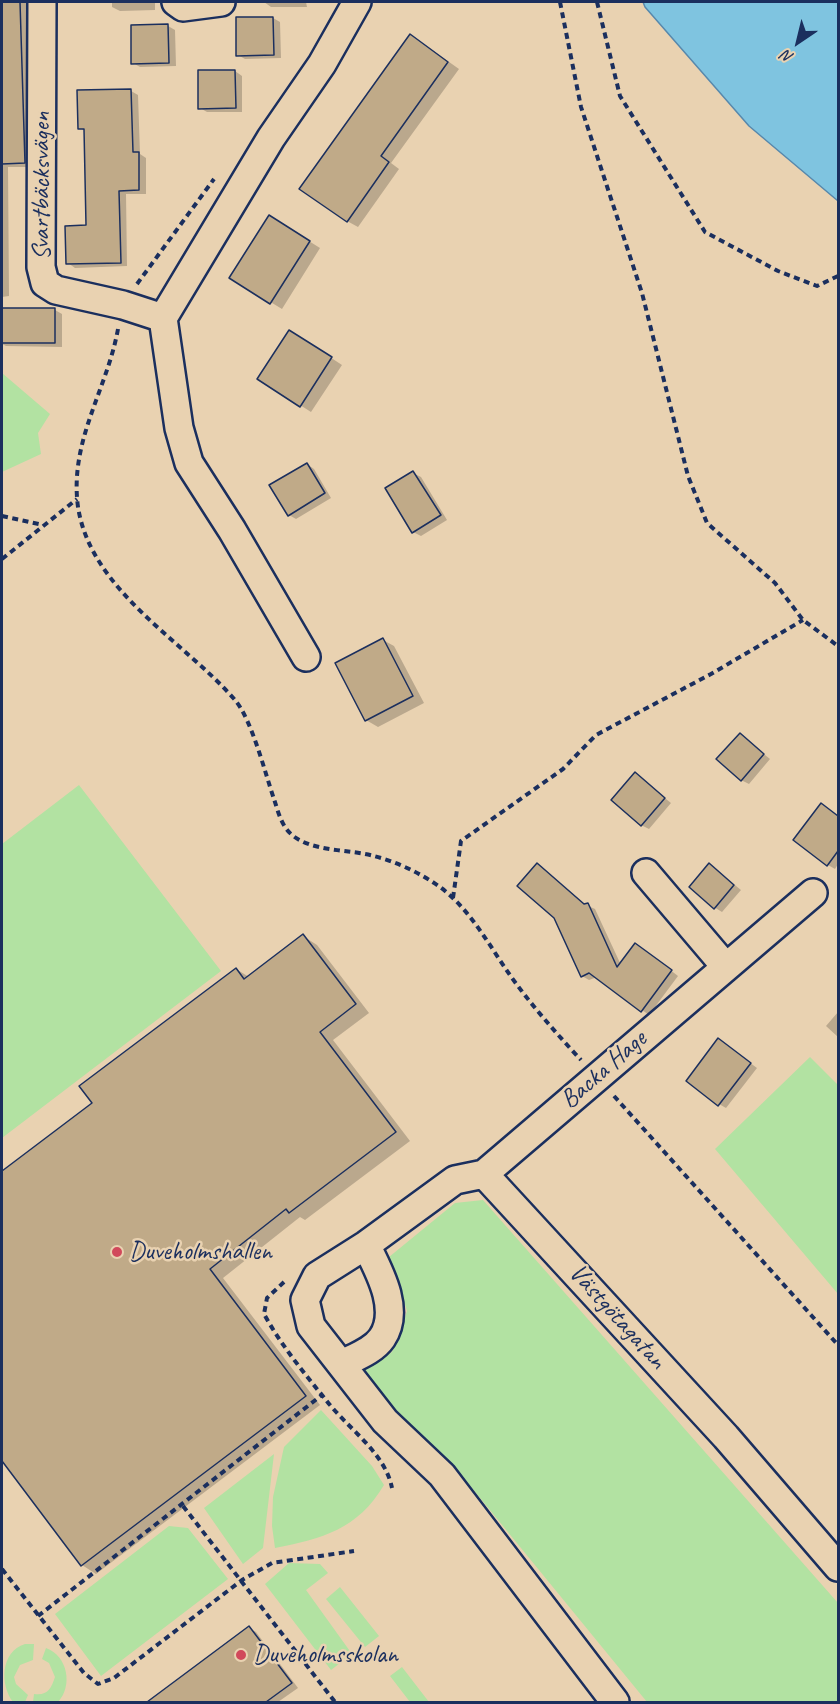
<!DOCTYPE html>
<html>
<head>
<meta charset="utf-8">
<style>
  body { margin:0 }
  #map { position:relative; width:840px; height:1704px; overflow:hidden; background:#e9d2b1; font-family:Caveat,sans-serif }
  canvas { display:block }
  .frame { position:absolute; inset:0; border:3px solid #1b2f5e; pointer-events:none }
  .north { position:absolute; left:768px; top:12px; width:60px; height:60px; -webkit-text-stroke:4px #e9d2b1; paint-order:stroke; rotate:215deg; font-size:16px; font-weight:700; line-height:24px; text-align:center; color:#1b2f5e }
  .north::after { content:''; display:block; margin:auto; width:21px; height:27px; background:#1b2f5e; clip-path:polygon(50% 0,100% 100%,50% 72%,0 100%) }
</style>
</head>
<body>
<div id="map">
<canvas width="840" height="1704"></canvas>
<div class="frame"></div>
<div class="north">N</div>
</div>
<script>
const ctx = document.querySelector('canvas').getContext('2d');
ctx.lineJoin = 'round';
function paint(path, color) {
  ctx.fillStyle = color;
  ctx.fill(path, 'evenodd');
}
function trace(path, color, width, dash) {
  ctx.strokeStyle = color;
  ctx.lineWidth = width;
  ctx.lineCap = dash ? 'butt' : 'round';
  ctx.setLineDash(dash || []);
  ctx.stroke(path);
}
function write(font, color, halo, rows, align = 'center') {
  ctx.font = font + ' Caveat,sans-serif';
  ctx.lineWidth = 5;
  ctx.setLineDash([]);
  ctx.textBaseline = 'middle';
  ctx.strokeStyle = halo;
  ctx.fillStyle = color;
  for (const [text, x, y, turn = 0] of rows) {
    ctx.save();
    ctx.translate(x, y);
    ctx.rotate((+turn || 0) * Math.PI / 180);
    ctx.textAlign = isNaN(turn) ? turn : align;
    if (halo) ctx.strokeText(text, 0, 0);
    ctx.fillText(text, 0, 0);
    ctx.restore();
  }
}
const green = new Path2D(`
  M2 373 50 414 38 433 41 454 2 472Z
  M79 785 221 971 2 1138V844Z
  M810 1057 838 1085V1294L715 1149Z
  M483 1200 838 1603V1702H647L453 1465 397 1412 360 1371 392 1352 407 1311 389 1257 455 1203Z
  M321 1410 372 1466 384 1485C358 1529 322 1539 275 1548L272 1526 273 1497 284 1447Z
  M274 1454 263 1548 243 1564 204 1508Z
  M169 1526 188 1528 228 1579 101 1676 55 1614Z
  M289 1563 320 1564 328 1573 306 1590 352 1654 331 1670 265 1584Z
  M340 1587 379 1636 365 1647 326 1599Z
  M25 1644H34L33 1660 20 1665 14 1677 16 1684 28 1695 25 1702H13C0 1685 0 1652 25 1644Z
  M46 1648C68 1656 73 1686 58 1702H33L34 1694C47 1696 51 1689 55 1677L49 1663 42 1659Z
  M402 1667 429 1702H410L390 1676Z`);
const water = new Path2D(`
  M643 2H838V201L749 126 645 7Z`);
const shadow = new Path2D(`
  M2 2H27L32 167H8L9 296 2 297Z
  M112 2H155V10L120 11 112 7Z
  M264 2H306L307 7H271Z
  M273 18 280 22 281 58 245 59 238 55Z
  M168 26 175 30 176 66 140 67 133 63Z
  M421 42 459 69 391 163 399 169 358 227 347 221Z
  M235 71 242 76V112H207L200 108Z
  M131 91 138 95 140 154 146 158V194H126L127 266 75 268 68 263 87 227 85 131 80 128Z
  M280 223 320 248 282 309 231 278Z
  M2 309 55 310 62 314V347L6 346 2 344Z
  M301 338 342 365 311 412 300 405Z
  M307 464 314 469 331 498 296 519 289 515Z
  M413 473 421 477 447 520 421 536 413 532Z
  M383 640 394 646 424 703 378 727 366 720Z
  M740 735 770 759 749 784 741 780Z
  M635 774 671 803 649 829 641 825Z
  M822 805 838 816V864L835 869 828 865Z
  M537 865 586 905 595 909 621 965 643 949 678 976 649 1015 597 977 589 980 582 976Z
  M710 865 741 890 722 912 714 907Z
  M303 936 317 945 369 1013 333 1040 410 1141 305 1220 300 1217 223 1278 320 1405 96 1574 82 1565 2 1459V1173L94 1103 236 969 249 977Z
  M838 1012V1037L826 1026Z
  M726 1045 757 1068 726 1108 719 1104Z
  M249 1628 256 1632 298 1688 278 1702H149Z`);
const building = new Path2D(`
  M2 2H20L25 163 2 164Z
  M236 17H273L274 55 236 56Z
  M168 24 169 63 131 64V25Z
  M410 34 448 62 381 156 389 162 347 222 299 189Z
  M198 70H235L236 108 198 109Z
  M131 89 133 152H139V190L119 191 121 263 66 264 65 226 86 225 84 129H78L77 90Z
  M269 215 310 241 270 304 229 278Z
  M2 308H55V343H2Z
  M289 330 332 357 300 407 257 379Z
  M307 463 325 493 288 516 269 485Z
  M413 471 441 515 412 533 385 488Z
  M383 638 413 696 365 721 335 663Z
  M740 733 764 754 741 781 716 759Z
  M635 772 665 798 641 826 611 800Z
  M821 803 838 816V851L827 866 793 840Z
  M537 863 584 904 588 903 617 967 635 943 672 970 641 1012 589 973 581 977 554 918 517 886Z
  M709 863 734 885 714 909 689 887Z
  M303 934 356 1004 320 1032 396 1132 289 1213 286 1209 210 1269 306 1396 81 1566 2 1461V1171L92 1103 79 1086 236 968 244 979Z
  M718 1038 751 1063 718 1106 686 1081Z
  M249 1626 292 1683 266 1702H147Z`);
const path = new Path2D(`
  M560 2 581 107 642 293 688 476 707 523 775 583 803 620 838 646
  M597 2 620 96 705 232 778 271 817 286 838 276
  M137 284 214 179
  M118 329C107 390 69 441 78 507 91 591 184 641 235 700 252 720 265 773 274 799 278 811 281 825 291 834 310 852 349 849 374 856 397 862 420 873 440 887 471 910 490 947 512 978 533 1007 556 1033 581 1060
  M2 516 43 525
  M2 559 77 499
  M453 898 461 841 563 769 596 735 711 674 803 620
  M614 1096 838 1345
  M284 1282 267 1298 264 1314C281 1345 304 1373 326 1400 347 1428 385 1452 392 1488
  M183 1506 335 1702
  M2 1569 84 1673 98 1684 114 1678 242 1580 272 1563 354 1551
  M38 1616 322 1395`);
const minor = new Path2D(`
  M42 2 41 267 45 283 56 290 123 305 163 318
  M176 2 183 7 221 2
  M306 657 232 530 189 463 179 428 163 318 271 138 322 64 357 2
  M646 873 725 966
  M484 1174 813 893
  M342 1364C355 1357 373 1351 382 1338 401 1310 379 1271 366 1245
  M615 1702 442 1475 385 1421 311 1326 305 1300 317 1276 366 1245 455 1180 484 1174 726 1437 838 1567`);
const markers = [
  [117,1252,6,"#d1495b"],
  [241,1655,6,"#d1495b"]
];
const streetNames = [
  ["Svartbäcksvägen",42,186,-90],
  ["Backa Hage",604,1070,-41],
  ["Västgötagatan",617,1317,48]
];
const poiNames = [
  ["Duveholmshallen",129,1252],
  ["Duveholmsskolan",253,1655]
];
paint(green, '#b2e2a2');
paint(water, '#7fc4e0');
trace(water, '#5788ac', 1.5);
paint(shadow, '#0003');
paint(building, '#c0aa88');
trace(building, '#1b2f5e', 1.5);
trace(minor, '#1b2f5e', 32);
trace(path, '#1b2f5e', 4, [6, 4.5]);
trace(minor, '#e9d2b1', 27);
for (const [x, y, r, color] of markers) {
  const dot = new Path2D();
  dot.arc(x, y, r, 0, 2 * Math.PI);
  ctx.fillStyle = color;
  ctx.fill(dot);
  trace(dot, '#e9d2b1', 2);
}
write('26px', '#1b2f5e', '#e9d2b1', streetNames);
write('26px', '#1b2f5e', '#e9d2b1', poiNames, 'left');
</script>
</body>
</html>
